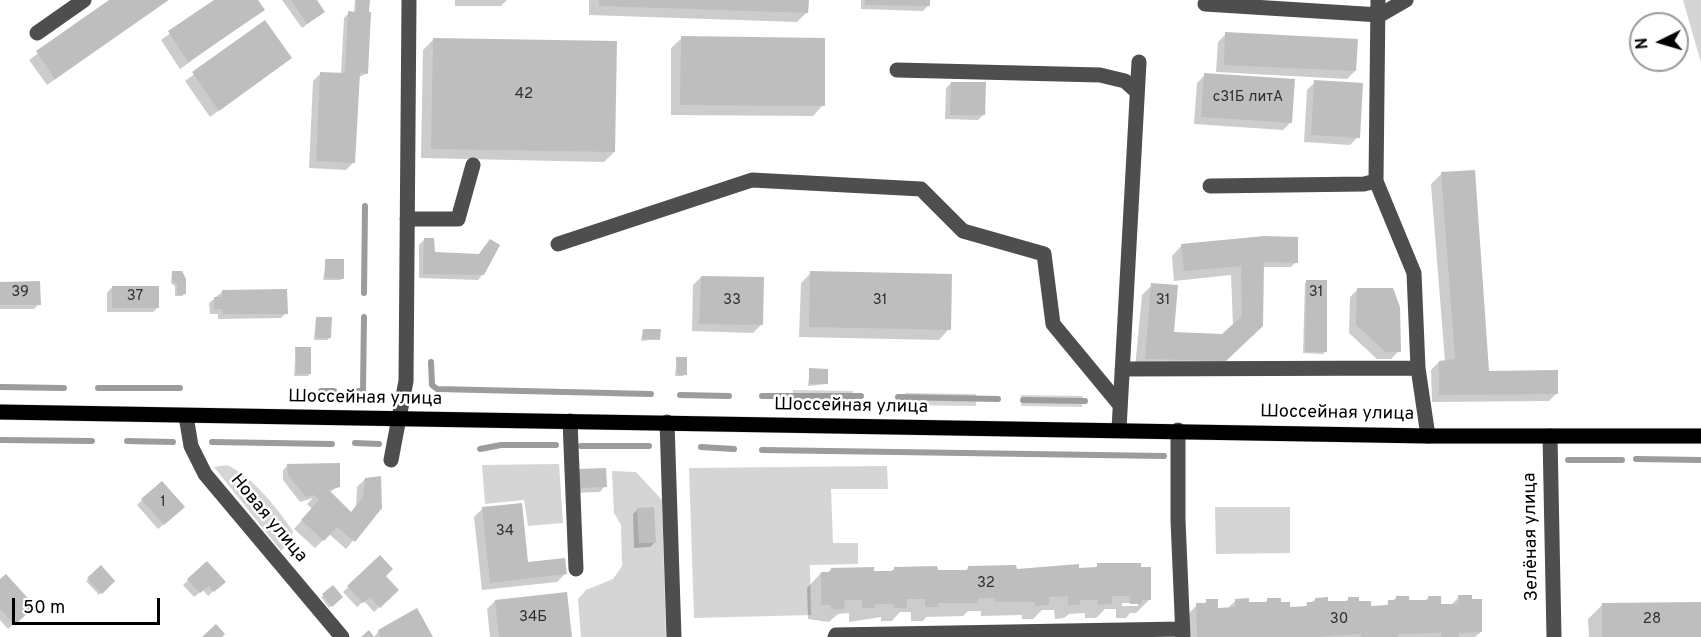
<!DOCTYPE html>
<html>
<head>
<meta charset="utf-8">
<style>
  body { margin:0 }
  #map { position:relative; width:1701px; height:637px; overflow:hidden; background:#fff; font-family:Overpass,sans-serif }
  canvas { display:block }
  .north { position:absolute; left:1629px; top:12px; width:60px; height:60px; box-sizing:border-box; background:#fff; border:2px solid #999; border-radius:50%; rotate:265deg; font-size:16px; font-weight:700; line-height:24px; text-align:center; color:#000 }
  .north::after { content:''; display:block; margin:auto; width:21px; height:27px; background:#000; clip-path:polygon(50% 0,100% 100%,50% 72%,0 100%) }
  .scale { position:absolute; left:12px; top:598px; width:148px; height:27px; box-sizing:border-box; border:3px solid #000; border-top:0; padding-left:8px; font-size:18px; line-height:21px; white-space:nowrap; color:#000; -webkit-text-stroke:4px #fff; paint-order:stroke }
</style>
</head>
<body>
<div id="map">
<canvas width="1701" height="637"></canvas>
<div class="north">N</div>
<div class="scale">50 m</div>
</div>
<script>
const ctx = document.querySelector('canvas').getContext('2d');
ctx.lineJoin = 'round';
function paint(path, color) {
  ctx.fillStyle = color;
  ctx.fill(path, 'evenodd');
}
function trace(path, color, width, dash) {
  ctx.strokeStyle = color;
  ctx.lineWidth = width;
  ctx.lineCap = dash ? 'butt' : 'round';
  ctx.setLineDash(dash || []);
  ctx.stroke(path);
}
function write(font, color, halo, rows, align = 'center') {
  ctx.font = font + ' Overpass,sans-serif';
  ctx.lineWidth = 5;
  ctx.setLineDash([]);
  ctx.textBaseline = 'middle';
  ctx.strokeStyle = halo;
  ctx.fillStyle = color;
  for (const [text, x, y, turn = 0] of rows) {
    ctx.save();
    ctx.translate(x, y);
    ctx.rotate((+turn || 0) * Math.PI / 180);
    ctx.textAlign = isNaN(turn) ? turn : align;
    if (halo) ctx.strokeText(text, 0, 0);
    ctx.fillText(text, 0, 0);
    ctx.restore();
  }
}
const green = new Path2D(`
  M1683 0H1701V63Z
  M793 390 853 391V406L792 405Z
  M906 393 976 394V406L906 405Z
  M1021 395 1083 396 1082 407 1021 406Z
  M559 464 563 523 528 526 524 500 485 504 482 465Z
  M227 465C254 478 276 507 293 531L290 543 281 551 214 467Z
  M887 466 888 489H831L833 543H858V564L810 565 811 615 694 618 689 468Z
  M612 471 636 472 662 500 666 637H581L578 599 586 590 613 579 622 566 621 525 614 513Z
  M1215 507H1290V553L1216 554Z`);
const shadow = new Path2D(`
  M112 0H169L47 85 29 60Z
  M217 0H257L263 10 180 69 161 40Z
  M282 0H315L323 12 302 28Z
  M355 0H368L367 73 358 78 354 162 346 170 309 168 313 81 321 73 341 74 344 18 349 13H354Z
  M455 0H507L501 6H455Z
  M589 0H807V12L797 22 589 15Z
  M861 0H928V6L923 11 861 9Z
  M265 22 290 58 210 117 185 81Z
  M1226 34 1355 71 1347 79 1216 72 1218 42Z
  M682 38 823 105 813 116 671 115V48Z
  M434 39 614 152 604 162 421 158 423 50Z
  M1205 75 1291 122 1283 130 1194 124 1197 83Z
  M1315 82 1358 137 1350 145 1304 142 1307 90Z
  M951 83 983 115 978 120 945 119 946 88Z
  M1441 174 1488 372 1557 393 1549 401 1432 402 1431 370 1439 362H1445L1431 184Z
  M424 240 433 253 478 255 485 246 483 274 478 280 419 278V245Z
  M1182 245 1296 262 1291 267H1263L1251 336 1214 371 1135 368 1142 295 1152 285 1172 334 1222 335 1233 326 1231 275 1174 281 1172 256Z
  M326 260 343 278 340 280H323Z
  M172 273 185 294 182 296H175V286L171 283Z
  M811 273 949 329 939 340 799 337 801 283Z
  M701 277 761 325 753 333 692 331 693 285Z
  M1307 281 1325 352 1323 354 1303 353 1305 283Z
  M0 283 39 304 34 309H0Z
  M112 287 158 307 153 312H107V293Z
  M1358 289 1399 351 1391 359H1377L1349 333 1350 297Z
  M223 291 286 313 281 318 218 319V314H210L209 303Z
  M316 319 330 338 327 340H314Z
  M643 330 659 339 641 341Z
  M296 348 310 373 308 376H294Z
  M677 358 685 374 683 376H675Z
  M810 370 826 384 808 386Z
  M288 465 338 486 329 493 350 514 356 507 357 487 365 479 380 508 346 549 329 534 315 548 294 529 312 509 307 504 313 498 300 502 283 480V470Z
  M574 476 605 486 600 492 574 493Z
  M142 500 178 512 158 529 137 505Z
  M482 509 527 563 565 574 557 582 482 590 474 517Z
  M638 509 655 542 650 547 634 548 633 514Z
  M380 557 384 576 397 590 374 612 364 601 357 607 343 592Z
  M1098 565 1150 599 1136 613H1130L1126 618H1116V609H1105L1096 618H1085V613L1069 614 1064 618 1055 619 1054 610H1042L1033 619H1022V615L981 616V611H968L963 616 926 617 923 621H911V612H900L892 621H881V617L849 622V613L838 614 829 622 808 619 807 588 821 573H827L831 569 873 573 890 572 895 568 936 571H965L969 567 1015 570 1094 569ZM1122 603H1138V606H1122Z
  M101 568 113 581 99 595 86 581Z
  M188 580 223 582 208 596 203 590 194 597 183 585Z
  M0 581 33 606 8 629 0 620Z
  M333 587 341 597 329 608 321 597Z
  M1429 597 1440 606H1450L1459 597 1481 632 1475 637H1183V619L1197 605H1203L1207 601 1216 609H1227L1236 600 1247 604H1264L1268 600 1289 608H1302L1316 599 1326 603 1345 602 1349 599 1370 607H1384L1396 598 1407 602 1425 601Z
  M495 601 570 637H490L487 609Z
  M1701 604V637H1589L1588 619 1602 605Z
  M379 631 432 637H374Z`);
const stream = new Path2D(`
  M364 293 365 206
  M431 362 432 385 437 389 651 394
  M0 387 64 388
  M98 388H180
  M321 391H334
  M353 391H363L364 317
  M680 395 729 396
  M762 396H861
  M898 397 998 399
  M1023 400 1085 401
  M0 440 92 441
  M127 441 173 442
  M212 442 332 444
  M355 443 379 444
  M581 446H649
  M701 447 734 449
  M480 449 501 445H556
  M762 450 1164 456
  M1636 459 1701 460
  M1568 460H1622`);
const building = new Path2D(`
  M109 0H168L55 79 36 51Z
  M214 0H258L265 10 188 62 168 31Z
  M291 0H317L325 12 307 24Z
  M356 0H370L369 12H371L368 74 360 73 355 163 316 161 320 72 345 73 348 11 356 12Z
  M599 0H809L808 13 599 6Z
  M865 0H930V6L865 5Z
  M265 20 292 58 219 111 192 72Z
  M1225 32 1358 39 1356 71 1224 65Z
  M681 36 825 38V106L680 105Z
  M433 38 617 41 615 152 431 149Z
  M1204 73 1295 79 1292 123 1201 117Z
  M1314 80 1363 83 1360 138 1311 135Z
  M951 82H986L985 115H950Z
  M1475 170 1489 371 1558 370V394L1439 395V361L1455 359 1441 172Z
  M1264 236 1298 237V263L1264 262 1263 326 1226 361 1145 359 1151 283 1178 285 1174 332 1222 334 1242 316 1241 266 1184 271 1181 244Z
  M424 238H434L435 252 479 254 490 239 500 245 484 275 423 274Z
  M325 259H344V279L325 278Z
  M172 271H182L186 279V294L177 295V284L172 280Z
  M810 271 952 274 951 330 809 327Z
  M701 276 764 277 763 325 699 324Z
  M1306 280H1327V352H1305Z
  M40 281 41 305H0V282Z
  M112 286H159V308H112Z
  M1357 288H1393L1400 307 1401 352H1386L1356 325Z
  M287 289 288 314H223L222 309H214V297H222V290Z
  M316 317H332L331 338H315Z
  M643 329H661L660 340 642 339Z
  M295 347H311V374H296Z
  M676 357H687V375H677Z
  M809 368 828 369V384H809Z
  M340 463V487L329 490 351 512 363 497 365 478 381 476 382 508 355 542 337 527 324 541 301 520 319 500 314 495 306 497 288 475 287 464Z
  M606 468 607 487 579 488 578 469Z
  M162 481 185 507 164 525 141 499Z
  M522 503 528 562 565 558 567 574 490 583 482 507Z
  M654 507 656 543H639L637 508Z
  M380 555 393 569 386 576 399 590 380 608 370 597 363 603 347 586Z
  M207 561 226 582 214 592 209 586 200 593 187 579Z
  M1097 563H1141V567H1151V600H1142V604H1130V596H1112V604L1098 605V600H1080V605H1068V596L1049 597V605L1035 606V602H995V598H978V603H938V607H925V599H907V608H894V604H875V608H862V600H844L845 609H831V605H821V572H831V568L874 567V571H894V567L937 566 938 570H968V566L1016 565 1017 569 1079 564V568L1097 567Z
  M101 565 115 581 102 594 87 578Z
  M6 574 35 606 15 625 0 609V579Z
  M333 585 343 597 332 607 322 594Z
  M567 592 572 637H499L495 600Z
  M1458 595H1472V599H1482V632L1459 633V637H1441V633L1398 634V637H1361V634L1318 637H1197L1196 603H1206V599H1218V608L1235 607V599L1249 598V602H1267V598H1281V602H1290V607L1307 606V602H1315V598L1328 597V601H1348V597H1359V601H1371V606L1388 605V600H1396V596H1409V600H1428V596H1441V604H1458Z
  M1701 602V637H1602V603Z
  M417 608 433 637H381L378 630Z
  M216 624 225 634 222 637H202Z
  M369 630 374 637H361Z`);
const minor = new Path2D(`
  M1378 0 1376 181 1414 273 1418 368 1428 436
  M1205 4 1380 15 1406 0
  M37 33 84 0
  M897 70 1100 75 1125 81 1137 92
  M1210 186 1364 184 1376 181
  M407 219H458L473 165
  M558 244 752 180 921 189 963 231 1044 254 1053 324 1120 405
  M1122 369 1418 368
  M186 416 191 446 205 474 342 637
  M570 421 576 569
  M667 422 674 637
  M1119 429 1139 62
  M1178 430V520L1183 637
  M1550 436 1554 637
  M391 460 406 381 409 0
  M835 637 836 635 1181 629`);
const major = new Path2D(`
  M0 412 1428 436H1701`);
const numberNames = [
  ["42",524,95],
  ["с31Б литА",1248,98],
  ["39",20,293],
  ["31",1316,293],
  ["37",135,297],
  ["33",732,301],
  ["31",880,301],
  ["31",1163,301],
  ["1",163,503],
  ["34",505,532],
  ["32",986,584],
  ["34Б",533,618],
  ["30",1339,620],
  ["28",1652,620]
];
const streetNames = [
  ["Шоссейная улица",365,399,1],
  ["Шоссейная улица",851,407,1],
  ["Шоссейная улица",1337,414,1],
  ["Новая улица",268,519,50],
  ["Зелёная улица",1532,537,-91]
];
paint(green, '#d5d5d5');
paint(shadow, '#0003');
trace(stream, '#9c9c9c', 6);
paint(building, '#bebebe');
trace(major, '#dbdbdb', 16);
trace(minor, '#4e4e4e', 15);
trace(major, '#000', 15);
write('15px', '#303030', null, numberNames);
write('18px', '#000', '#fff', streetNames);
</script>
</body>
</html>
